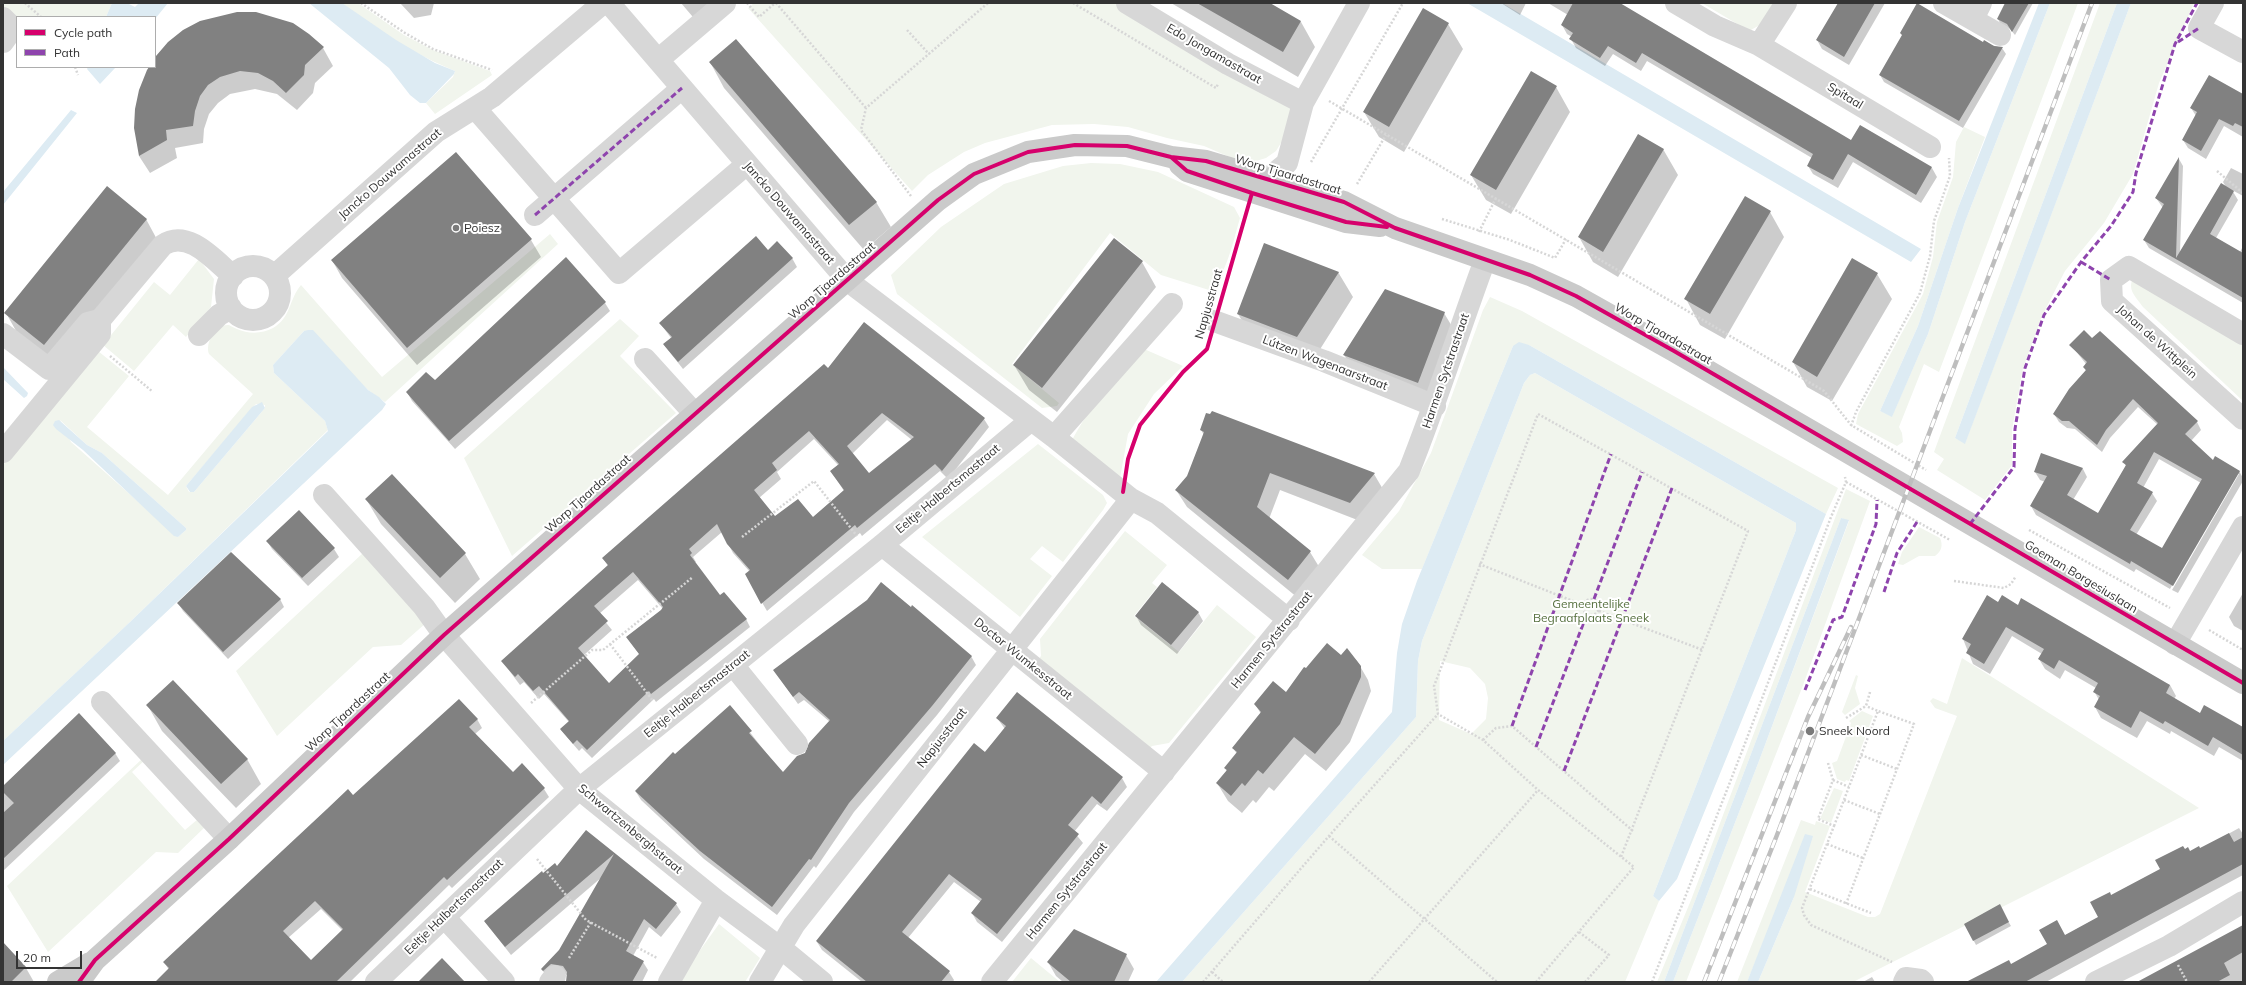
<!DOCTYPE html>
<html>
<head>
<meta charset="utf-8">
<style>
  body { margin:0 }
  #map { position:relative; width:2246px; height:985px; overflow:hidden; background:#fff; font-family:Mulish,sans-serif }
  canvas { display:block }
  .frame { position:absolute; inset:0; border:4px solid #333; pointer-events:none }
  .legend { position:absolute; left:16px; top:16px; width:140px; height:52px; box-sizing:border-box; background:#fff; border:1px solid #adadad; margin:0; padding:5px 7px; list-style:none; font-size:12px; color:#333 }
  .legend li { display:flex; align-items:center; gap:8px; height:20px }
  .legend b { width:20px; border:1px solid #adadad }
  .scale { position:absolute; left:16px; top:951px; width:66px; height:18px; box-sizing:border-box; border:2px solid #333; border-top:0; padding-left:5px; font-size:12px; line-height:14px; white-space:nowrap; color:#333; -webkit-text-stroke:3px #fff; paint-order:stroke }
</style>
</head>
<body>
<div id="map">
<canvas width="2246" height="985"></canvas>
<div class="frame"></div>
<ul class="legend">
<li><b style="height:5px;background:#d6006c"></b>Cycle path</li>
<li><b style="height:5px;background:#8e44ad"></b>Path</li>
</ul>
<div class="scale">20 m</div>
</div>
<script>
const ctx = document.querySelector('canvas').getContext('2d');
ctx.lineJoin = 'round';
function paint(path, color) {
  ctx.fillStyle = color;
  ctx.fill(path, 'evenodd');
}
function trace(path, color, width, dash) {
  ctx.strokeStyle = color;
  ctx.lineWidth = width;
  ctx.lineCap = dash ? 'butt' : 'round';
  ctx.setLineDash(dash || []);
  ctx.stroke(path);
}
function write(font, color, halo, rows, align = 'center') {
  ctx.font = font + ' Mulish,sans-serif';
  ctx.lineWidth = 4;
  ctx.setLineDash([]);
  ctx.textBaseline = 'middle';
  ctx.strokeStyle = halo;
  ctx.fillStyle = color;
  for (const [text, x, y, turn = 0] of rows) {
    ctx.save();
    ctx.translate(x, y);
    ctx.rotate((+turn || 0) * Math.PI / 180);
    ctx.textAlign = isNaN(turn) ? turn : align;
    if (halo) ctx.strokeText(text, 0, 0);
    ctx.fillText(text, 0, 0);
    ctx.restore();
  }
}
const green = new Path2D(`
  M3 3H112L106 17H17V21L3 7Z
  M342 3H358L404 35 433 50 490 71 492 75 435 114 426 103 453 77 455 71C419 56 371 29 342 3Z
  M754 3H1122L1296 103 1284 138 1276 151 1266 158 1246 164 1204 146 1167 138 1128 127 1094 124 1052 125 985 143 964 152 928 175 912 191 748 8Z
  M1702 3H1773L1767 21 1749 31Z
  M2050 3H2078L1939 372 1924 364 1899 427 1902 433 1903 442 1897 446 1856 424 1858 414 1923 294 1933 257 1937 222 1953 177 1956 142 1964 127 1985 137 1958 208 1918 326 1880 411 1892 416 1928 334 1965 222Z
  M2100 3H2117L1955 438 1965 443 2131 3H2194L2159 83 2133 174 2104 223 2065 271 2042 316 2023 368 2012 430V465L1985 500 1937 470 1944 459 1934 452Z
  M1091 163 1120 164 1158 172 1234 207 1240 218C1234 238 1226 278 1209 290L1161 275 1110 233 1012 364 1059 403 1057 406 1042 408 897 294 891 275 941 227 1004 184 1063 166Z
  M550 234 558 244 385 402 368 390 304 331 273 365 274 373 325 421 328 430 130 622 3 741V465L98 351 129 376 87 427 168 495 253 394 209 354C205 343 215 324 229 325 231 326 234 328 237 329 248 334 262 334 273 328 291 318 289 299 301 285L382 377ZM256 404 265 405V408L194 492H189L186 486ZM60 420 87 445 102 453 186 528V530L178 537 71 442Z
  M199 259 214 279 211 307 186 337 173 325 134 371 103 345 154 282 170 295Z
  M2134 277 2243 337V401L2143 307C2136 297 2126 289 2134 277Z
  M1490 297 1522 311 1838 488 1826 514 1529 345 1513 346 1422 569H1382L1362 555 1399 511 1431 453 1483 310Z
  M620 319 639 336 620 356 676 413 512 556 464 458Z
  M1144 349 1183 366 1154 394 1128 434 1120 478 1071 442C1088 410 1116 372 1144 349Z
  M1535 373 1796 523V530L1653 896 1659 901 1625 982H1182L1416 717 1418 661 1422 641 1524 383 1530 375ZM1440 661 1470 668 1485 684 1488 698 1486 719 1471 734 1439 720Z
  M1038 444 1103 495 1107 503 1103 510 1063 562 1042 546 1030 559 1052 576 1020 617 922 537Z
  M1846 489 1870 501 1802 688 1686 982H1673L1759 761 1849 521 1841 518 1664 982H1657L1691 900Z
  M1919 527 1940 538C1943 545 1942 551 1935 556H1919L1903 565 1898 564 1902 552Z
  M1125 531 1167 565 1152 583 1157 587 1134 616 1179 652 1217 605 1256 637 1169 743 1152 746 1148 750 1037 661 1041 656 1040 639Z
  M363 553 426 623 401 645 373 647 277 736 236 671Z
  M1962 658 2199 808 1853 982H1758L1794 897 1772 922 1747 982H1737L1801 820 1815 825 1816 821 1830 826 1805 892 1868 917H1875L1880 914 1957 716 1935 708 1930 701 1933 698 1947 704Z
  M1856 675 1858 676 1855 688 1860 704 1845 715 1842 712Z
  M1862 711 1873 716 1849 781 1846 780 1845 782 1837 779 1832 763 1837 761 1851 723 1849 721Z
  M143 758 145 760 132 772 185 830 198 819 205 827 178 853 156 852 48 952 7 886Z
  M1834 788 1843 791 1831 823 1820 819Z
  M719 924 760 958 745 982H680L693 960Z
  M1031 958 1060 982H1012Z`);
const water = new Path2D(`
  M112 3H127L135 7 139 3H168L155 19V17H106Z
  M309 3H342L396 40 435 63 455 71 454 74 426 103H420L410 95 389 68Z
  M1467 3H1502L1921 249 1911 262Z
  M2039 3H2050L1965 222 1928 334 1892 417 1880 411 1918 326 1958 208Z
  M2117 3H2131L1965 444 1955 438Z
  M88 67H116L100 84 87 69Z
  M71 110 77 113 3 205V192Z
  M308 330H313L368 390 379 397 386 404 382 410 3 765V741L130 622 328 431 325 421 274 373 273 365 304 331Z
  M1519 342 1529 345 1826 514 1677 879 1659 901 1653 896 1796 530V523L1535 373 1530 375 1524 383 1422 641 1418 661 1416 717 1182 982H1156L1392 712 1397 653 1402 624 1417 581 1513 346Z
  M3 367 28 393 27 396 24 398 3 379Z
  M262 402 265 408 194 492H190L186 486 252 407Z
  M59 420 87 445 102 453 186 528V530L178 537 174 536 83 450 56 429 53 425 55 421Z
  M1841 518 1849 520 1759 761 1673 982H1664Z
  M1805 834 1813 836 1794 897 1758 982H1747Z`);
const shadow = new Path2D(`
  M400 3H434L431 15 414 18Z
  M681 3H721L698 23Z
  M1171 3H1268L1301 22 1315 47 1298 77Z
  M1501 3H1526L1520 15Z
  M1548 3H1617L1851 141 1860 126 1932 168 1937 177 1921 203 1853 162 1838 188 1813 174 1808 166 1812 158 1647 61 1641 71 1613 54 1605 66 1576 48 1571 39 1572 37 1567 34 1562 25 1568 15Z
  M1839 3H1885L1849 65 1822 49 1817 40Z
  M2007 3H2033L2015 35 2010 29 2000 23 1998 19Z
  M237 13 323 48 333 66 315 83 313 93 297 110 277 94 255 89 230 94 218 103 209 114 204 129 203 143 175 148 177 158 150 173 139 156 151 67H155L156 57 201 22Z
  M1448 24 1463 49 1404 152 1379 137 1364 112Z
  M1901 33 1984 43 2002 48 2006 54 1963 128 1884 82 1880 75 1903 36Z
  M710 62 876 202 891 227 864 250 724 88Z
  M1556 87 1570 112 1511 214 1486 200 1471 175Z
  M2243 95V137L2224 126 2206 159 2188 148 2183 140 2196 116 2191 108Z
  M1663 149 1678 175 1618 277 1593 262 1579 237Z
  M2179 159 2183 166 2180 252 2226 187 2223 182 2231 168 2243 174V196L2232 190 2238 200 2216 238 2240 252 2243 246V303L2149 248 2144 240 2163 208 2156 198Z
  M1770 212 1784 237 1725 339 1700 325 1686 299Z
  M146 219 160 245 59 369 20 338 6 313Z
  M531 240 541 257 417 365 342 278 332 260Z
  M768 251 792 258 797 267 683 369 664 345 671 338 660 323Z
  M566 258 605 303 610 311 455 449 412 401 407 392 435 382Z
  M1142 262 1156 287 1057 412 1029 390 1014 365Z
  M1338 272 1353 297 1312 362 1253 339 1238 314Z
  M1877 274 1892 299 1832 401 1807 387 1793 362Z
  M1444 313 1459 338 1433 408 1359 380 1344 355Z
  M864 324 984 419 989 427 948 479 940 471 862 536 860 533 767 611 746 575 750 572 733 553 722 532 693 557 696 562 694 563 720 597 746 619 750 627 656 702 654 699 592 758 582 748 579 751 561 730 569 722 544 694 539 699 524 682 520 685 502 661 608 566 603 558 828 370ZM887 420 912 440 870 475 852 454ZM814 439 838 465 831 471 844 491 812 518H775L759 498 781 479 777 472ZM638 580 663 609 627 637 640 655 609 685 584 655 612 630 599 614Z
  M2093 340 2197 422 2201 430 2191 441 2213 461 2239 471 2243 478V481L2178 593 2172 590 2239 474H2237L2170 589 2136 569 2134 572 2036 515 2031 506 2045 482 2040 480 2035 472 2083 469 2087 477 2073 500 2098 514 2126 466 2124 462 2158 425 2138 407 2110 438 2102 452 2075 429 2067 428 2059 422 2054 414 2086 371 2084 367 2086 364 2071 345ZM2159 459 2201 483 2163 549 2136 535 2157 501 2152 493 2143 488Z
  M1201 430 1374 474 1384 491 1360 521 1280 490 1269 519 1310 552 1321 570 1298 598 1187 507 1176 490 1188 476 1204 435Z
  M392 475 465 554 480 579 455 603 381 524 366 499Z
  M267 541 334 549 339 557 308 586 272 549Z
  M2243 593V631L2234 626 2229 617Z
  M280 599 284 607 228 659 183 611 178 603Z
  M1999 603 2170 685 2176 696 2174 699 2200 714 2243 728V761L2219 747 2214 756 2171 731 2170 734 2147 721 2137 738 2101 718 2095 707 2099 700 2094 691 2096 688 2065 670 2060 679 2045 669 2039 659 2042 654 2012 636 1990 674 1973 664 1963 639Z
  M1198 612 1203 621 1177 654 1141 625 1136 616Z
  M1347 650 1357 661 1368 680 1371 691 1350 742 1326 771 1305 754 1274 791 1269 787 1256 803 1253 800 1242 813 1228 801 1217 783 1227 772 1225 768 1237 754 1233 748 1261 714 1255 704 1286 694 1306 670 1342 656Z
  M971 656 976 665 937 715 854 812 816 868 814 866 777 915 704 859 641 800 636 792 730 707 782 773 806 754 830 722 804 700 798 704 774 670Z
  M148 706 247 759 261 784 236 808 162 731Z
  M79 715 115 753 120 761 3 871V786Z
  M997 718 1122 778 1127 787 1107 811 1097 804 1074 832 1083 843 1002 942 977 922 972 913 981 902 954 882 908 938 949 972 954 980 953 982H862L822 950 817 942 1005 729Z
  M477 719 482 728 475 734 513 773 544 789 549 797 452 888 449 885 350 982H156L169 970 164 962 353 796ZM321 909 343 931 311 962 288 938Z
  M2239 828 2243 834V875L2046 982H1969L2011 965 2099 917 2111 896 2161 870 2184 850 2190 852 2199 850Z
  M586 831 676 904 681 912 661 937 649 927 633 956 643 962 648 970 642 982H566L568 976 563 972 547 978 542 969 560 951 602 877 511 955 485 922 543 874 557 867Z
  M1999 906 2011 926 1976 945 1965 924Z
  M2243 926V982H2140Z
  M3 944 26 968 34 982H3Z
  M1126 955 1134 969 1128 982H1063L1056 976 1048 962Z
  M1872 977 1875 982H1863Z`);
const building = new Path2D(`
  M1197 3H1270L1301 21 1283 52Z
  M1573 3H1620L1851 140 1860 125 1932 167 1916 195 1848 154 1833 180 1807 166 1813 154 1642 53 1636 63 1608 46 1600 58 1569 39 1573 33 1561 25Z
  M1838 3H1875L1844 57 1816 40Z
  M1917 3 1983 42 1984 40 1994 46 2003 47 1959 121 1879 75 1902 35 1900 33Z
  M2005 3H2029L2012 32 2007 24 1997 19Z
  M1423 8 1449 23 1389 127 1363 112Z
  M237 12H256L293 23 309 34 324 47 305 65 304 75 286 93 273 81 258 73 240 71 220 77 208 85 200 96 195 111 193 126 166 130 167 140 139 156 134 128 135 109 139 90 147 70 149 67H155L156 56 168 42 183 30 200 21Z
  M736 39 877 202 849 225 709 62Z
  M1531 71 1557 86 1496 190 1470 175Z
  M2209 75 2243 94V127L2235 123 2233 126 2219 119 2201 151 2182 140 2197 112 2190 108Z
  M1638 134 1664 149 1603 252 1578 237Z
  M456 152 532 239 407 348 331 260Z
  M2179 157 2176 258 2221 183 2234 191 2210 234 2243 253V298L2143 240 2164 204 2155 198Z
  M107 186 147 219 44 345 4 313Z
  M1745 196 1771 211 1710 314 1684 299Z
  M756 236 768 250 777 241 793 258 678 362 663 344 672 337 659 323Z
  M1114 238 1143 261 1042 388 1013 365Z
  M1264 243 1339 272 1297 337 1237 314Z
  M566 257 606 302 449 441 406 392 426 372 435 380Z
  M1852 258 1878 273 1817 377 1792 362Z
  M1385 289 1445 312 1418 383 1343 355Z
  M864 322 985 418 942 471 935 464 857 528 855 525 761 604 745 574 750 570 727 544 717 524 689 549 692 553 690 555 720 595 724 592 747 619 651 694 649 691 587 750 577 740 573 744 560 729 569 721 539 686 533 691 518 674 515 677 501 661 608 565 602 558 824 364 828 368ZM882 413 914 437 869 473 847 446ZM809 431 839 464 830 471 844 490 813 517 798 499 775 516 754 490 777 470 772 463ZM633 572 663 607 661 610 626 637 639 654 609 683 578 648 608 621 594 606Z
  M2084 330 2092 338 2100 331 2198 421 2185 434 2213 460 2215 456 2240 471 2173 586 2131 561 2130 564 2030 506 2047 476 2034 472 2041 453 2083 468 2067 495 2098 513 2126 465 2122 462 2158 423 2133 399 2106 430 2097 445 2069 421H2062L2053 414 2069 389 2086 370 2083 367 2087 362 2069 345ZM2154 452 2202 479 2162 548 2130 530 2153 492 2137 483Z
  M1212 411 1375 473 1350 503 1270 473 1257 507 1311 551 1288 580 1175 490 1187 476 1204 432 1200 430 1206 413 1210 414Z
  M392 474 466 553 440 578 365 499Z
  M299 510 335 548 302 578 266 541Z
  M231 552 281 599 223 652 177 603Z
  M881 582 911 607 912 605 972 656 932 706 849 803 811 860 809 859 772 907 700 851 635 791 673 752 675 754 730 705 752 731 749 733 783 772 797 756 805 753 809 743 830 720 799 692 793 697 773 670 867 600Z
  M1162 582 1199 612 1171 645 1135 616Z
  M1987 595 1998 602 2002 595 2018 605 2021 598 2170 685 2166 693 2200 713 2204 705 2243 727V755L2213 737 2208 746 2165 721 2163 724 2140 711 2131 728 2094 707 2100 696 2093 692 2098 683 2059 660 2054 669 2038 659 2044 649 2006 627 1984 664 1966 653 1971 644 1962 639Z
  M1327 643 1341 655 1347 648 1361 666V677L1340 724 1315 754 1294 737 1263 774 1258 770 1245 786 1242 783 1231 796 1216 783 1227 770 1224 768 1237 752 1232 748 1261 712 1254 704 1273 681 1286 692 1304 667 1306 668Z
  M173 680 248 759 221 784 146 705Z
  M1017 692 1123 777 1101 804 1092 796 1068 825 1079 834 997 934 971 913 982 899 949 874 902 932 950 971 941 982H867L816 941 974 743 985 752 1006 726 996 718Z
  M459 699 478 719 469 727 513 772 522 763 545 788 447 880 444 877 336 982H155L169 968 163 962 327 809 348 789 353 795ZM315 901 343 929 311 960 283 931Z
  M79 713 116 753 3 859V813L14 803 3 792V786Z
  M586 830 677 903 656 929 644 919 626 951 644 961 632 982H566L567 972 563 966 551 964 543 971 541 969 559 950 614 854 505 947 484 921 542 871 543 873 555 863 557 866Z
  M2229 833 2234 842 2243 837V864L2025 982H1966L2009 960 2011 964 2047 944 2039 930 2057 920 2065 935 2098 917 2090 902 2110 892 2111 895 2160 869 2155 860 2183 846 2185 849 2188 847 2190 851 2199 846 2200 848Z
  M2000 904 2009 922 1973 941 1964 924Z
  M2243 925V952L2224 963 2230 975 2217 982H2137Z
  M1074 929 1127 954 1114 982H1071L1047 962Z
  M3 942 26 967 11 982H3Z
  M442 958 465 982H418Z`);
const path = new Path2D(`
  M25 3 41 17
  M361 3 405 33 433 49 492 70
  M747 3 759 17 775 3
  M776 3 866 108
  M1073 3 1216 88 1218 84
  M907 30 929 54
  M75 67 78 75
  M1329 101 1824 391 1851 425 1926 470
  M1311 162 1403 3
  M2217 171 2243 193
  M1357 184 1386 135
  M911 196 861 130 866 108 988 3
  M1442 219 1510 240 1555 258 1566 239
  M1479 232 1496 198
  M110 356 153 392
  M1851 426 1856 412 1920 293 1930 256 1934 221 1950 176 1949 158
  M1846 482 1950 540
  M2029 530 2170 608
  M742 537 814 481 857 536
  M1479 564 1583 605
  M1954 581 2004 588 2011 584 2016 576
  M1583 607a8 8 0 1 1 16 0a8 8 0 1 1-16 0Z
  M1599 611 1703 650
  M2209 630 2243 650
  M610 644 653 701
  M531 703 592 650H603L693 577
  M1846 718 1866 706 1870 692
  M1483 740 1496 728 1512 726 1633 831
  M1861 755 1897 769
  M1828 763 1833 780 1818 819 1834 826 1802 908 1804 915 1811 925 1892 962
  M1833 780 1849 787
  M1844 800 1880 814
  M1834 826 1878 711 1866 706
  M1329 836 1497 982
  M1827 844 1863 858
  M537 859 586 920 657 958
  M1810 889 1871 913
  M1846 904 1914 724 1878 711
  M1579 932 1609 955 1585 982
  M569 958 591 922
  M2178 965 2187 982
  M1212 972 1223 982
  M1203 982 1329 836 1438 714
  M1369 982 1538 790
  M1536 982 1634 867 1538 790 1483 740 1438 714 1434 686 1538 414 1748 531 1621 857
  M1652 982 1739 759 1831 517 1846 482 1845 477`);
const minor = new Path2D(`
  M609 3 848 281 1054 437
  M1127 3 1228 64 1303 103
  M1676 3 1715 26 1759 45 1930 147
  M1944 3 2000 35
  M2213 3 2199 28 2243 52
  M3 18 13 28 3 42
  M1973 19 1981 3
  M1759 45 1786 3
  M658 60 725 3
  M475 108 619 273 747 164
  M1254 190 1287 163 1303 103 1359 3
  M535 215 682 88
  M226 293a27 27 0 1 1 54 0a27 27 0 1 1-54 0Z
  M274 276 436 132 492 97 603 3
  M1172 304 1054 437 1131 499 1157 513 1289 620
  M1214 321 1324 361 1435 406
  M3 334 49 369 88 323 100 320
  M2243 334 2129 267 2111 280 2112 301 2243 419
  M199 335 219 315 231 308
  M645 359 694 413
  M3 452 100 334V320L163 245C188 228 215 261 233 276
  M324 495 424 607 444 635 579 789 716 900 782 949 822 982
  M882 545 1164 772
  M2175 644 2243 527
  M733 665 797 744
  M102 702 229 839
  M444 917 504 982
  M376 982 579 789 882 545 1031 420
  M550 982 555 976
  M669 982 716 900
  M760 982 794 925 1131 499
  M992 982 1409 471C1437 401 1459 330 1485 260
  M1904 982 1906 978 1921 980 1923 982
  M2096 982 2169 946 2243 902`);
const major = new Path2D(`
  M1180 165 1187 171 1346 222 1380 226
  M58 982 90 963
  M79 982 95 960 229 839 444 635 938 200 974 174 1028 152 1075 145 1127 146 1171 157 1206 161 1344 202 1395 228 1530 275 1576 296 1674 351 2243 683`);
const rail = new Path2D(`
  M1704 982 1808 717 1851 627
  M1719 982 1777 835 2092 3`);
const quiet = new Path2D(`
  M2178 42 2199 28
  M535 215 682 88
  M2081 262 2111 280
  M1970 524 2014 467 2015 429 2025 368 2044 315 2081 262 2111 226 2133 192 2136 173 2175 44 2197 3
  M1884 592 1897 553 1917 522
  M1594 599 1642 472
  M1805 690 1833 620 1842 617 1876 524 1877 500
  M1512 726 1611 454
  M1536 747 1587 614
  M1564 771 1672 488`);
const cycleway = new Path2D(`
  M1171 157 1187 171 1252 193 1346 222 1387 227
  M1123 492 1128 459 1140 425 1183 372 1207 349 1252 193
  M79 982 95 960 229 839 444 635 938 200 974 174 1028 152 1075 145 1127 146 1171 157 1206 161 1344 202 1395 228 1530 275 1576 296 1674 351 2243 683`);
const markers = [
  [456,228,4,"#7a7a7a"],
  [1810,731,5,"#7a7a7a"]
];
const streetNames = [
  ["Edo Jongamastraat",1214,54,30],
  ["Spitaal",1845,96,31],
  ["Jancko Douwamastraat",390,174,-41],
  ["Worp Tjaardastraat",1288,175,17],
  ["Jancko Douwamastraat",789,213,49],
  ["Worp Tjaardastraat",832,281,-41],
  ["Napjusstraat",1209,304,-74],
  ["Worp Tjaardastraat",1663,334,30],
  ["Johan de Wittplein",2157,342,42],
  ["Lútzen Wagenaarstraat",1325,363,21],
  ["Harmen Sytstrastraat",1446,371,-71],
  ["Eeltje Halbertsmastraat",948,489,-40],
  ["Worp Tjaardastraat",588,494,-42],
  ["Goeman Borgesiuslaan",2081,577,31],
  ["Harmen Sytstrastraat",1272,640,-51],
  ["Doctor Wumkesstraat",1023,659,39],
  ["Eeltje Halbertsmastraat",697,694,-39],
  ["Worp Tjaardastraat",348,712,-43],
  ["Napjusstraat",942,738,-52],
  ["Schwartzenberghstraat",630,829,40],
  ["Harmen Sytstrastraat",1067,891,-51],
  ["Eeltje Halbertsmastraat",454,907,-44]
];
const poiNames = [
  ["Poiesz",464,228],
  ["Sneek Noord",1819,731]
];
const parkNames = [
  ["Gemeentelijke",1591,604],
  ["Begraafplaats Sneek",1591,618]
];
paint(green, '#f1f5ed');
paint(water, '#ddebf3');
paint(shadow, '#0003');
paint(building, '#818181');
trace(path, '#d6d6d6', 2.5, [2, 2]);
trace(minor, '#d7d7d7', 22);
trace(major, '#cacaca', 22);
trace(rail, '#bebebe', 4.5);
trace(rail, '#fff', 3, [9]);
trace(quiet, '#8e44ad', 3, [6, 3]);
trace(cycleway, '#d6006c', 4);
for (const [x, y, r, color] of markers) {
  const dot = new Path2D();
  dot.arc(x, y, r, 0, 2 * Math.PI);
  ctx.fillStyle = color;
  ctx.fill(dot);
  trace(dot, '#fff', 1.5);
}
write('12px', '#333', '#fff', streetNames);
write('12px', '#333', '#fff', poiNames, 'left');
write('12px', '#56703f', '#fff', parkNames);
</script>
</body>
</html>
